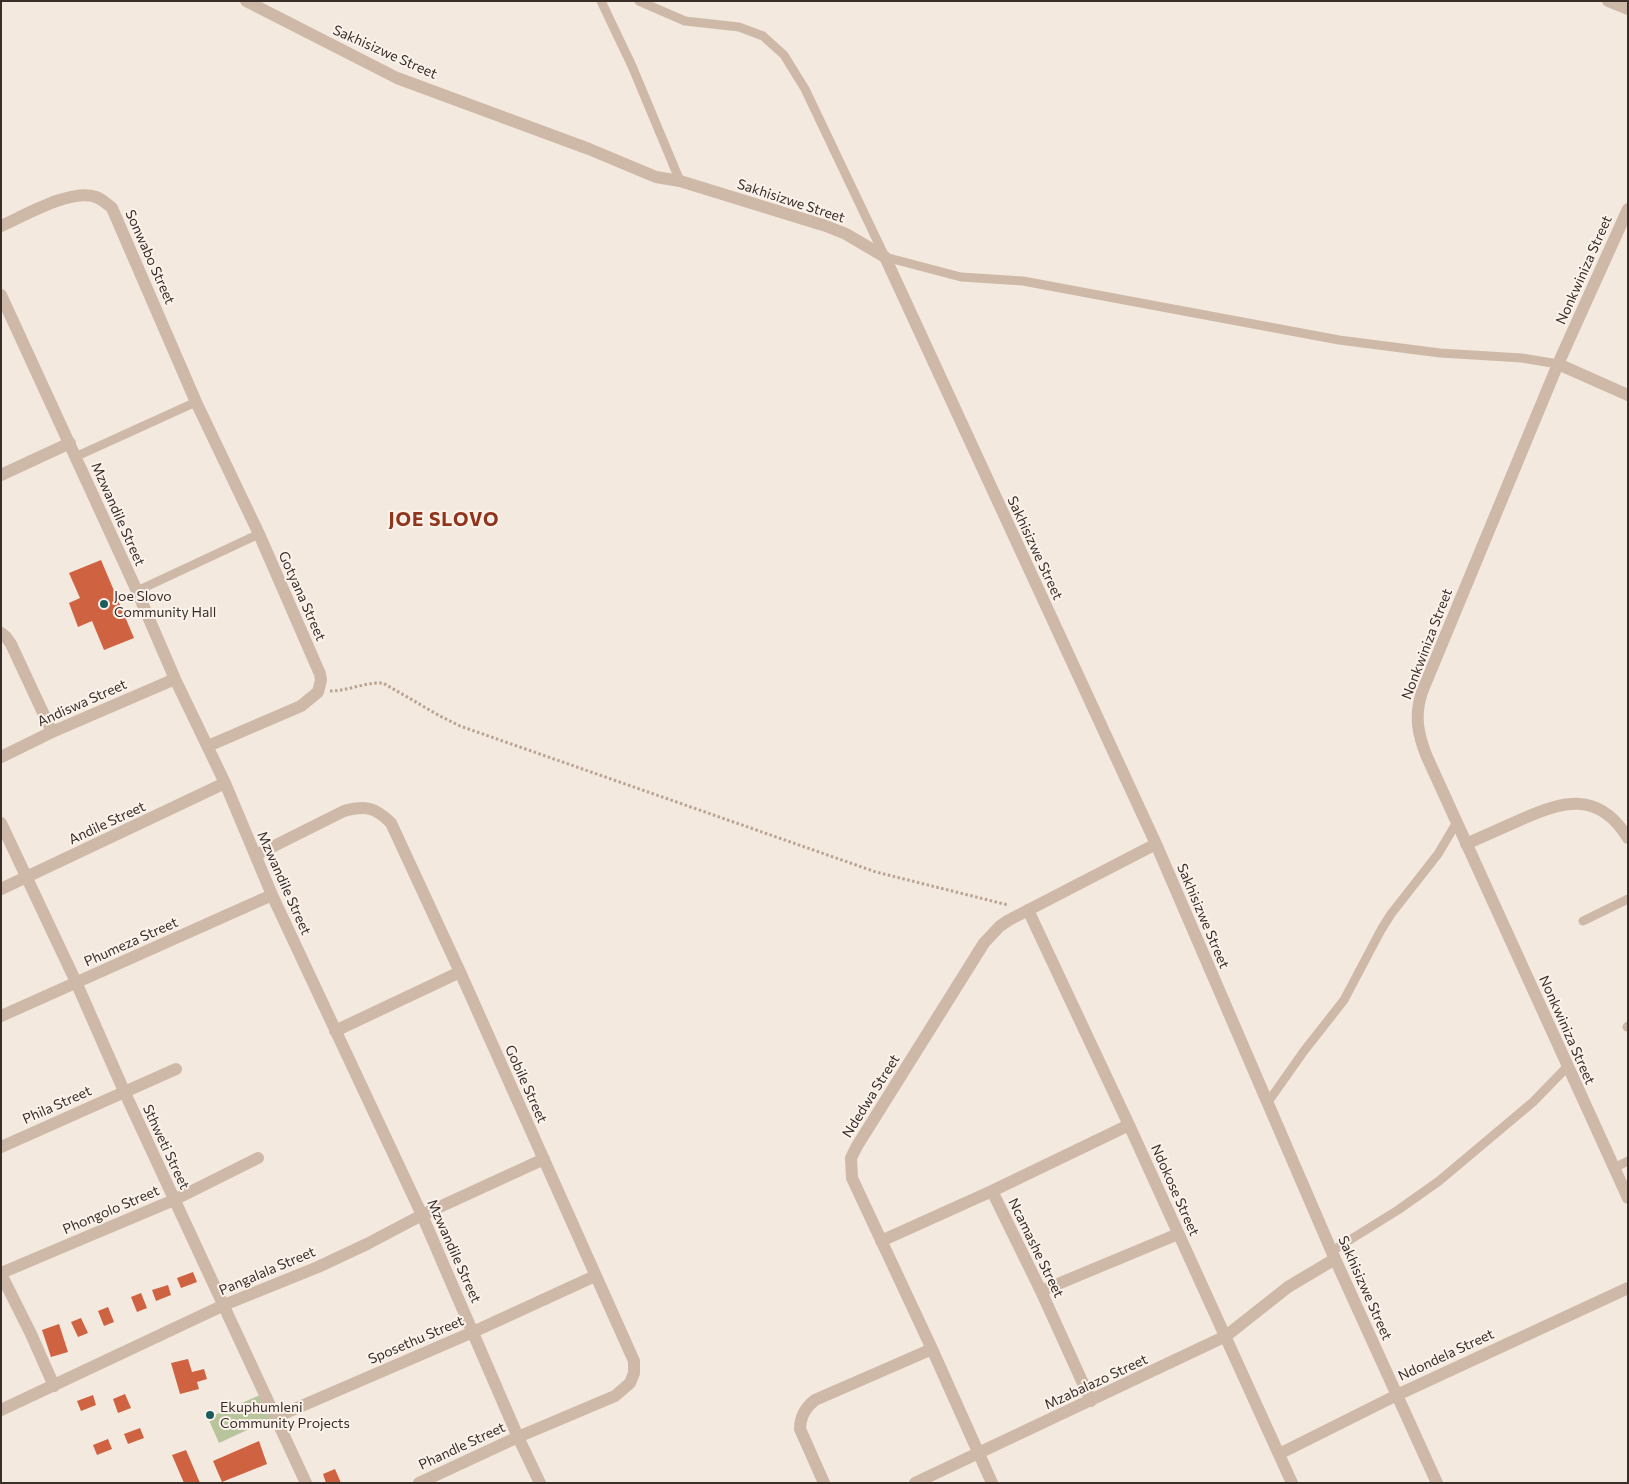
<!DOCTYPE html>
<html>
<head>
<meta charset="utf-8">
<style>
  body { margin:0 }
  #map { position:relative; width:1629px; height:1484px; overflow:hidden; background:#f4e9de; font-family:Commissioner,sans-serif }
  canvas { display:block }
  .frame { position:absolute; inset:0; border:2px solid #3a2e29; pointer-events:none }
</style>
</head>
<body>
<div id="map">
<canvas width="1629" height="1484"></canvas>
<div class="frame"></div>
</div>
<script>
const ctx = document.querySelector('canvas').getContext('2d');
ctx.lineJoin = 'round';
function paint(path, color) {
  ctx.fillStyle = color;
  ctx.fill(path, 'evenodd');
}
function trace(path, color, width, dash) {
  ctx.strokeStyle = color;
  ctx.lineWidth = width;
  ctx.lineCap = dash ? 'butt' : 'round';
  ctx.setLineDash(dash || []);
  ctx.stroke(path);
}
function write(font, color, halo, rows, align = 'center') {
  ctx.font = font + ' Commissioner,sans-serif';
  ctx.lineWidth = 4;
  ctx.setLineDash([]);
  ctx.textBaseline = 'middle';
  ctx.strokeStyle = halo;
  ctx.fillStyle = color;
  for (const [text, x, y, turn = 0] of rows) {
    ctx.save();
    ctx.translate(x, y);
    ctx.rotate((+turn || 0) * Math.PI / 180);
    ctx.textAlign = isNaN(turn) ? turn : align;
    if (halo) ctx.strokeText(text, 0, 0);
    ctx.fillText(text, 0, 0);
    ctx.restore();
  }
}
const green = new Path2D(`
  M260 1395 271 1419 219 1443 208 1418Z`);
const building = new Path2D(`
  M101 560 134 638 104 650 92 621 78 627 69 603 80 598 69 573Z
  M193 1272 197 1282 181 1288 177 1278Z
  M168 1285 171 1295 156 1301 152 1290Z
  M141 1293 147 1308 137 1312 131 1297Z
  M108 1307 114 1322 104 1326 98 1311Z
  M81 1318 88 1333 78 1337 71 1322Z
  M59 1324 68 1352 51 1357 42 1330Z
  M188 1359 192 1372 204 1369 207 1379 197 1382 199 1389 180 1394 171 1363Z
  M125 1394 131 1408 118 1413 113 1399Z
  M93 1395 96 1405 81 1411 77 1401Z
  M140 1428 144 1438 128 1444 124 1434Z
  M108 1439 112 1449 97 1455 93 1445Z
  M259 1441 267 1464 222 1482 213 1461Z
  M186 1450 200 1483H184L172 1455Z
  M335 1469 341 1483H326L323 1474Z`);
const path = new Path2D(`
  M330 691C348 691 365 682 383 683L440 716 460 726 876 872 1008 905`);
const lane = new Path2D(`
  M601 1 632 66 680 181
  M639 1 685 21 739 27 763 36 784 55 805 89 885 257 961 277 1023 281 1339 340 1440 353 1522 358 1558 364
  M75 457 196 402
  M137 591 259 534
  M1583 921 1628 899
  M1627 1027 1628 1026
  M1268 1102 1304 1051 1344 1000 1381 930 1391 914 1438 854 1457 822
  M1614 1168 1628 1161
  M1332 1251 1398 1210 1439 1181 1533 1102 1568 1066`);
const street = new Path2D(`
  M246 1 397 78 589 149 656 177 680 181 826 226 846 234 885 257 1156 844 1335 1259 1437 1483
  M1608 1 1628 9
  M1628 209 1558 364 1422 692C1414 716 1418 735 1427 757L1628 1198
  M1 226C24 216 71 188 96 197 102 199 107 204 112 208L196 402 259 534 320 674 321 680 318 692 301 706 208 746
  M1 295 137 591 175 679 225 783 272 895 422 1215 518 1437 540 1483
  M1558 364 1628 395
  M1 475 70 443
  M1 633 6 637 11 644 52 732
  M1 757 52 732 175 679
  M1 823 76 982 124 1091 306 1483
  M1466 844C1484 836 1502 828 1520 820 1563 801 1598 790 1628 838
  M256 855 344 811C365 805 375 807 391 823L460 972 634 1361V1373L630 1383 615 1396 518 1437 419 1483
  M1 889 225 783
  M1028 910 1129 1125 1292 1483
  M1 1016 272 895
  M335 1031 460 972
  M1 1147 176 1069
  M992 1191 1129 1125
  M881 1241 992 1191 1041 1291 1091 1401
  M1 1273 174 1200 258 1158
  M1 1274 31 1334 54 1386
  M1041 1291 1178 1234
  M1 1410 224 1305 318 1267 367 1244 422 1215 544 1159
  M276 1417 473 1332 595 1276
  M1279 1454 1397 1395 1628 1288
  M824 1483 800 1429C800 1416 806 1407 815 1400L932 1349
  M915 1483 1226 1336 1288 1287 1335 1259
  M992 1483 932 1349 852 1178 851 1158 857 1146 984 943 1000 926 1009 920 1156 844`);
const markers = [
  [104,604,5,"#1b5c5f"],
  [210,1415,5,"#1b5c5f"]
];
const streetNames = [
  ["Sakhisizwe Street",385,52,24],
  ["Sakhisizwe Street",791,201,18],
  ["Sonwabo Street",150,257,66],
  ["Nonkwiniza Street",1584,270,-66],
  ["Mzwandile Street",118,514,66],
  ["Sakhisizwe Street",1035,548,65],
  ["Gotyana Street",302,596,66],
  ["Nonkwiniza Street",1427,644,-69],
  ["Andiswa Street",82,703,-24],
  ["Andile Street",107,823,-25],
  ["Mzwandile Street",284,883,66],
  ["Sakhisizwe Street",1203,916,67],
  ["Phumeza Street",131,942,-24],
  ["Nonkwiniza Street",1567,1030,66],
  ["Gobile Street",526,1084,66],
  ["Ndedwa Street",871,1096,-58],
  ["Phila Street",57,1105,-24],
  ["Sthweti Street",166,1147,65],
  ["Ndokose Street",1175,1190,66],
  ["Phongolo Street",111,1210,-23],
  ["Ncamashe Street",1036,1248,64],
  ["Mzwandile Street",454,1251,66],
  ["Pangalala Street",267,1271,-23],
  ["Sakhisizwe Street",1365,1288,66],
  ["Sposethu Street",416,1340,-23],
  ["Ndondela Street",1446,1355,-25],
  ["Mzabalazo Street",1096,1382,-25],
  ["Phandle Street",462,1446,-25]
];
const poiNames = [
  ["Joe Slovo",114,596],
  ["Community Hall",114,612],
  ["Ekuphumleni",220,1407],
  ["Community Projects",220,1423]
];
const districtNames = [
  ["JOE SLOVO",444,520]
];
paint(green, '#b8c59c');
paint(building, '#cf6241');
trace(path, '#baa392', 3, [2.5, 2.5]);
trace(lane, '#ceb9a8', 9);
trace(street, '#ceb9a8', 12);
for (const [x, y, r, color] of markers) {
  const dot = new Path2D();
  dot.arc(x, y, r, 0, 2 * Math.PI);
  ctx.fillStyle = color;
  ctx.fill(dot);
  trace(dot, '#fbf3eb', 2);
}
write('14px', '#3a2e29', '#fbf3eb', streetNames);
write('14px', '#3a2e29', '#fbf3eb', poiNames, 'left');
ctx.letterSpacing = '1px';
write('bold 19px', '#90351b', '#fbf3eb', districtNames);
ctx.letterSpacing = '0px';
</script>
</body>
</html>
